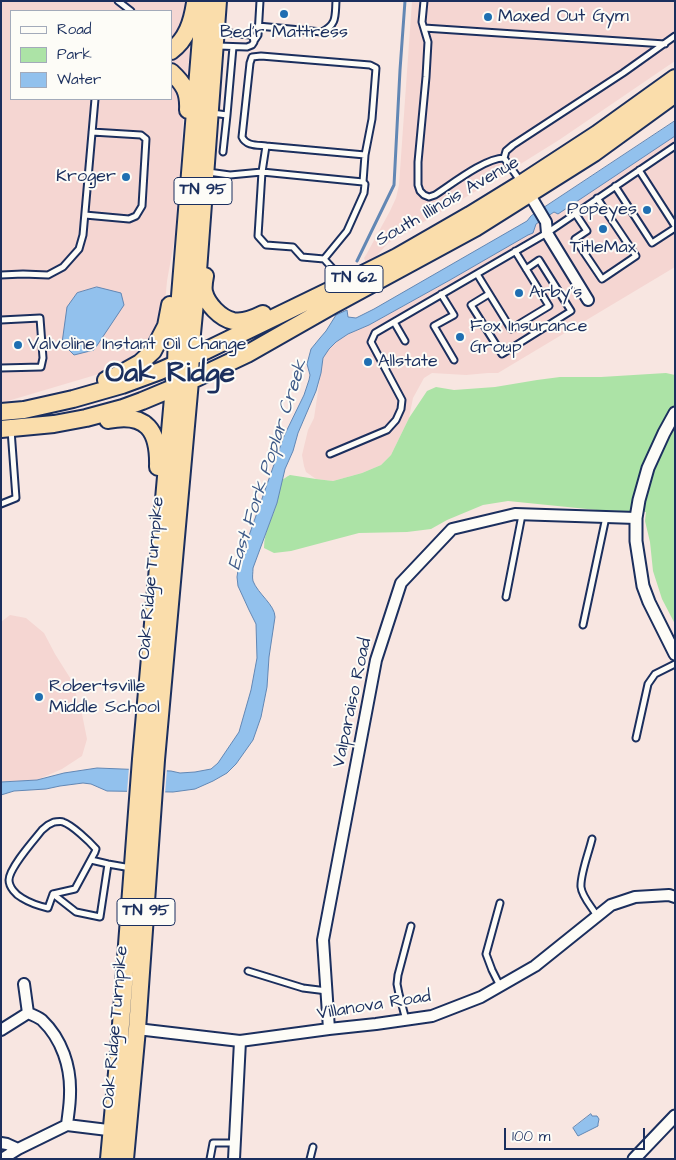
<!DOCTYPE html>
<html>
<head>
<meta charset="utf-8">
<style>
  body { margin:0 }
  #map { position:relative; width:676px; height:1160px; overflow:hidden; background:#f8e6e1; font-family:"Architects Daughter",sans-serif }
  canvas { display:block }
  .frame { position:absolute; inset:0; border:2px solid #1b2f5e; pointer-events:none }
  .legend { position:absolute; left:10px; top:10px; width:162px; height:90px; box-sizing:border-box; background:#fdfcf7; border:1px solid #a3aaba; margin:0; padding:6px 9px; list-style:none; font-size:15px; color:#1b2f5e }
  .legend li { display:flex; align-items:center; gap:10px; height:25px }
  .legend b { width:25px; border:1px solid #a3aaba }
  .scale { position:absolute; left:504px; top:1128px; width:141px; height:22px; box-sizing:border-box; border:2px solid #1b2f5e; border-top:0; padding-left:6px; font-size:15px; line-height:18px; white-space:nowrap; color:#1b2f5e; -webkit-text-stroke:4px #fdfcf7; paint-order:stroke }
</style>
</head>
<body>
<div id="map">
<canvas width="676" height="1160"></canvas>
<div class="frame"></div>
<ul class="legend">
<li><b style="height:6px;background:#fdfcf7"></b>Road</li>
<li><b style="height:14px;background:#ace3a6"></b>Park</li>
<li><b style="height:14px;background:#92c1ed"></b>Water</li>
</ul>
<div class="scale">100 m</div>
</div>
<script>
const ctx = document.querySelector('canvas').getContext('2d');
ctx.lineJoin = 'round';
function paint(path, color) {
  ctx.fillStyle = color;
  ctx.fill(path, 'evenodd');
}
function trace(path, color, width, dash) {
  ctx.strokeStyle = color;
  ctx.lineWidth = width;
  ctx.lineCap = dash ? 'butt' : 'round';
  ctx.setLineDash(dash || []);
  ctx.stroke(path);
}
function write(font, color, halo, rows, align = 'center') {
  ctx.font = font + ' "Architects Daughter",sans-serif';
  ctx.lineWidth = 4;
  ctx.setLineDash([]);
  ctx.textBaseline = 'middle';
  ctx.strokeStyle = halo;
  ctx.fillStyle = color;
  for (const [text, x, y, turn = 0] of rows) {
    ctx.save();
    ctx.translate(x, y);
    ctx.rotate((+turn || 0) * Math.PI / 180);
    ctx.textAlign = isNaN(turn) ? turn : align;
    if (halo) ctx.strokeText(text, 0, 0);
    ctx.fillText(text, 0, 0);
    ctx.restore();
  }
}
const built = new Path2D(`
  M1 1H191V38L184 107 176 231 167 281 164 313 161 326 143 351 128 361 109 371 1 403ZM11 11H171V99H11Z
  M412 1H675V61L559 140 498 178 388 243 374 259 366 263 364 258 366 255 390 211 396 198 399 185Z
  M675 136V267L498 373H488L466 375 432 373 424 378 413 398 409 418 391 455 381 465 362 473 333 481 316 479 306 472 304 466 302 455 308 430 314 418 323 358 329 349 336 342 348 334 369 325 450 280 528 234 533 233 536 224 555 212 558 214Z
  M10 615 26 618 44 633 55 654 72 681 82 714 87 739 82 756 62 769 37 780 1 782V622Z`);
const green = new Path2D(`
  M666 373 675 375V624L662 599 653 571 650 542 645 521 646 512 597 510 508 501 483 505 447 520 431 529 407 532 359 533 291 551 274 553 264 548C264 530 273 519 277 502 279 496 279 485 283 479 284 479 289 475 290 475L316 479 333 481 362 473 381 465 391 455 409 418 427 391 436 387 454 390 495 387 537 380 560 377H601Z`);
const water = new Path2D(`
  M675 121V136L558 214 554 212 536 224 533 233 528 235 450 280 369 325 348 334 336 342 329 349 323 358 321 373 316 391 298 433 293 451 285 469 277 503 253 568C253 573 252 577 253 581 258 594 275 605 275 617L269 657 267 687 261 717 253 740 236 764 227 773 213 781 195 789 173 792 107 791 91 784 83 783 60 786 46 789 14 791 1 795V782L37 780 64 773 97 768 171 771 180 773 195 772 211 769 218 763 239 732 251 690 257 658 256 624 249 610 238 586 237 577 239 564 284 436 304 395 309 380 310 375 307 364 311 349 320 338 326 331 336 315 347 310 348 317 356 318 374 309 527 221 531 216Z
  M97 287 121 293 124 305 94 350 74 355 62 343 67 307 77 293Z
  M591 1114 592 1116H597L599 1119 598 1124V1126L578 1136 573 1128Z`);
const pier = new Path2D(`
  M129 767 167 769 165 794 127 792Z`);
const stream = new Path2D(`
  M357 261 394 185 400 70 405 1`);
const service = new Path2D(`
  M118 1 131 11
  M424 1 422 22 428 42 426 77 418 162V185L420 191 424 195 429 197 435 195C452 184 485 158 504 158
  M258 26 322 32C337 24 335 17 336 1
  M424 28 665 44
  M254 41 258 35 260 1
  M218 46 247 47 252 45 254 42 253 37 250 35 218 32
  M212 113 227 115 233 47
  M266 146 365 155
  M223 152 227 115
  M639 170 675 226
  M208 172 230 175 262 172 363 182 365 184 364 193 347 231 324 259
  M521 182 504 158 506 151 513 145 623 73 675 36
  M615 186 652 243 675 228
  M575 213 587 231 575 239 602 279 636 256 597 198
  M85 215 129 219 136 216 142 206 146 139 141 135 92 132
  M477 274 511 329 549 306 515 251
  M1 275 23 274 48 275 63 267 79 249 83 235 95 99
  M344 281 324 259 302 257 293 247 266 245 258 236 262 172 266 146C257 145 246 146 242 137L250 63 252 57 261 56 370 65 376 68 372 119 365 155 363 182
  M441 294 454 315 434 326 454 360
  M489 294 471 305 502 354 571 311 539 260 526 269
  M1 320 40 318 43 358 41 367 1 368
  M394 322 405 341
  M330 454 387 430 396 420 401 409 402 400 371 342 375 333 547 233 675 146
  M1 504 16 498 11 430
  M506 597 522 515
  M583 625 606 517
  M636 738 648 684 655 674 675 664
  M54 822C56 822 61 821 63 822 72 825 89 841 96 849L95 852 75 889 53 894 48 908C39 906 30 903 22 898 16 895 9 887 9 880 9 868 34 840 42 830L48 825Z
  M592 839C589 852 580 875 581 887 582 897 592 907 597 916
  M91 860 108 864 131 868
  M53 894 76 912 100 917 108 864
  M500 903 486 954 492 970 500 986
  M248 971 303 988 327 991
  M406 1020 399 994 397 984 398 975 411 926
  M210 1159 213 1143H235
  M310 1159 313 1147`);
const minor = new Path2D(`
  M530 195 546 222 547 233 588 300
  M24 984 28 1013C33 1015 38 1017 42 1020 62 1039 71 1067 70 1094 70 1105 68 1115 67 1125
  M137 1029 240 1041 329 1029 376 1024 432 1016 481 997 535 966 611 905 635 897 669 895 675 897
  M329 1029 323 940 376 660 401 583 452 529 515 514 636 518
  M1 1030 28 1013
  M1 1143 7 1144 18 1149 2 1159
  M18 1149 67 1125 116 1131
  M234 1159 240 1041`);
const tertiary = new Path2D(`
  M675 413 664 433 648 468 639 500 636 518V541L643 586 649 602 675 654
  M634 1159 675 1116`);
const trunk = new Path2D(`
  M171 51C187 39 192 22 195 3
  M171 72C184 84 189 92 188 110
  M205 276C204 281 203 287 204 292 207 304 220 318 233 321 243 323 255 318 263 314
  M106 380 124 372 140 363 153 351 166 326 170 305
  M1 412 24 410 73 399 122 385 160 371 205 351 337 287 397 257 470 215 522 183 597 134 675 78
  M108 420C147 412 159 431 158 467
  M1 429 54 424 86 418 123 408 142 401 190 381 247 354 333 305 475 228 594 153 675 94
  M109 1159 119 1051 141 759 176 364 177 333 204 1
  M125 1159 137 1029 156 760 190 381 191 344 198 271 218 1`);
const markers = [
  [284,14,5,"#1f6fb2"],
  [488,17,5,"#1f6fb2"],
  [126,177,5,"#1f6fb2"],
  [647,210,5,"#1f6fb2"],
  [603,229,5,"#1f6fb2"],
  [519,293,5,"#1f6fb2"],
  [460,337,5,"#1f6fb2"],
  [18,345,5,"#1f6fb2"],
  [368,362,5,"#1f6fb2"],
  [39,697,5,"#1f6fb2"]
];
const shields = [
  [203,191,58],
  [354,279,58],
  [146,912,58]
];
const shieldNames = [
  ["TN 95",203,191],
  ["TN 62",354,279],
  ["TN 95",146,912]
];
const poiNames = [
  ["Maxed Out Gym",498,17],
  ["Bed'r Mattress",284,33,"center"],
  ["Kroger",116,177,"right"],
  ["Popeyes",637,210,"right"],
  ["TitleMax",603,248,"center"],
  ["Arby's",529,293],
  ["Fox Insurance",470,327],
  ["Group",470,348],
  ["Valvoline Instant Oil Change",28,345],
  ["Allstate",378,362],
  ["Robertsville",49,687],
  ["Middle School",49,708]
];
const streetNames = [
  ["South Illinois Avenue",448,202,-30],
  ["Oak Ridge Turnpike",152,578,-85],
  ["Valparaiso Road",353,703,-78],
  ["Villanova Road",374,1006,-9],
  ["Oak Ridge Turnpike",116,1027,-85]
];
const waterNames = [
  ["East Fork Poplar Creek",269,465,-72]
];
const townNames = [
  ["Oak Ridge",170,375]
];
paint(built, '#f5d6d2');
paint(green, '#ace3a6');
paint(water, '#92c1ed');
trace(water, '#6287b4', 1);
paint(pier, '#f8e6e1');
trace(stream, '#6287b4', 3);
trace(service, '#1b2f5e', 9);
trace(minor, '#1b2f5e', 14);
trace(tertiary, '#1b2f5e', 15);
trace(trunk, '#1b2f5e', 20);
trace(service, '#fdfcf7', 5);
trace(minor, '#fdfcf7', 10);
trace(tertiary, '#fdfcf7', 11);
trace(trunk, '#faddab', 16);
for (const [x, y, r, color] of markers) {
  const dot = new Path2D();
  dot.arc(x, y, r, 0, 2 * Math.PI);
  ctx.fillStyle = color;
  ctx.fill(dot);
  trace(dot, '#fdfcf7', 2);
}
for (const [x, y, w] of shields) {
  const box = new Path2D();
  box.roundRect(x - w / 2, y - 13.5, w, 27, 4);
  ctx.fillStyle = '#fdfcf7';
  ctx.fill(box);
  trace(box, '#1b2f5e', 1);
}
write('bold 16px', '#1b2f5e', null, shieldNames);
write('18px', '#1b2f5e', '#fdfcf7', poiNames, 'left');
write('18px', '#1b2f5e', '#fdfcf7', streetNames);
write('italic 19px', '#3f5b89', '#fdfcf7', waterNames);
write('bold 28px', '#1b2f5e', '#fdfcf7', townNames);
</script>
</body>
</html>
